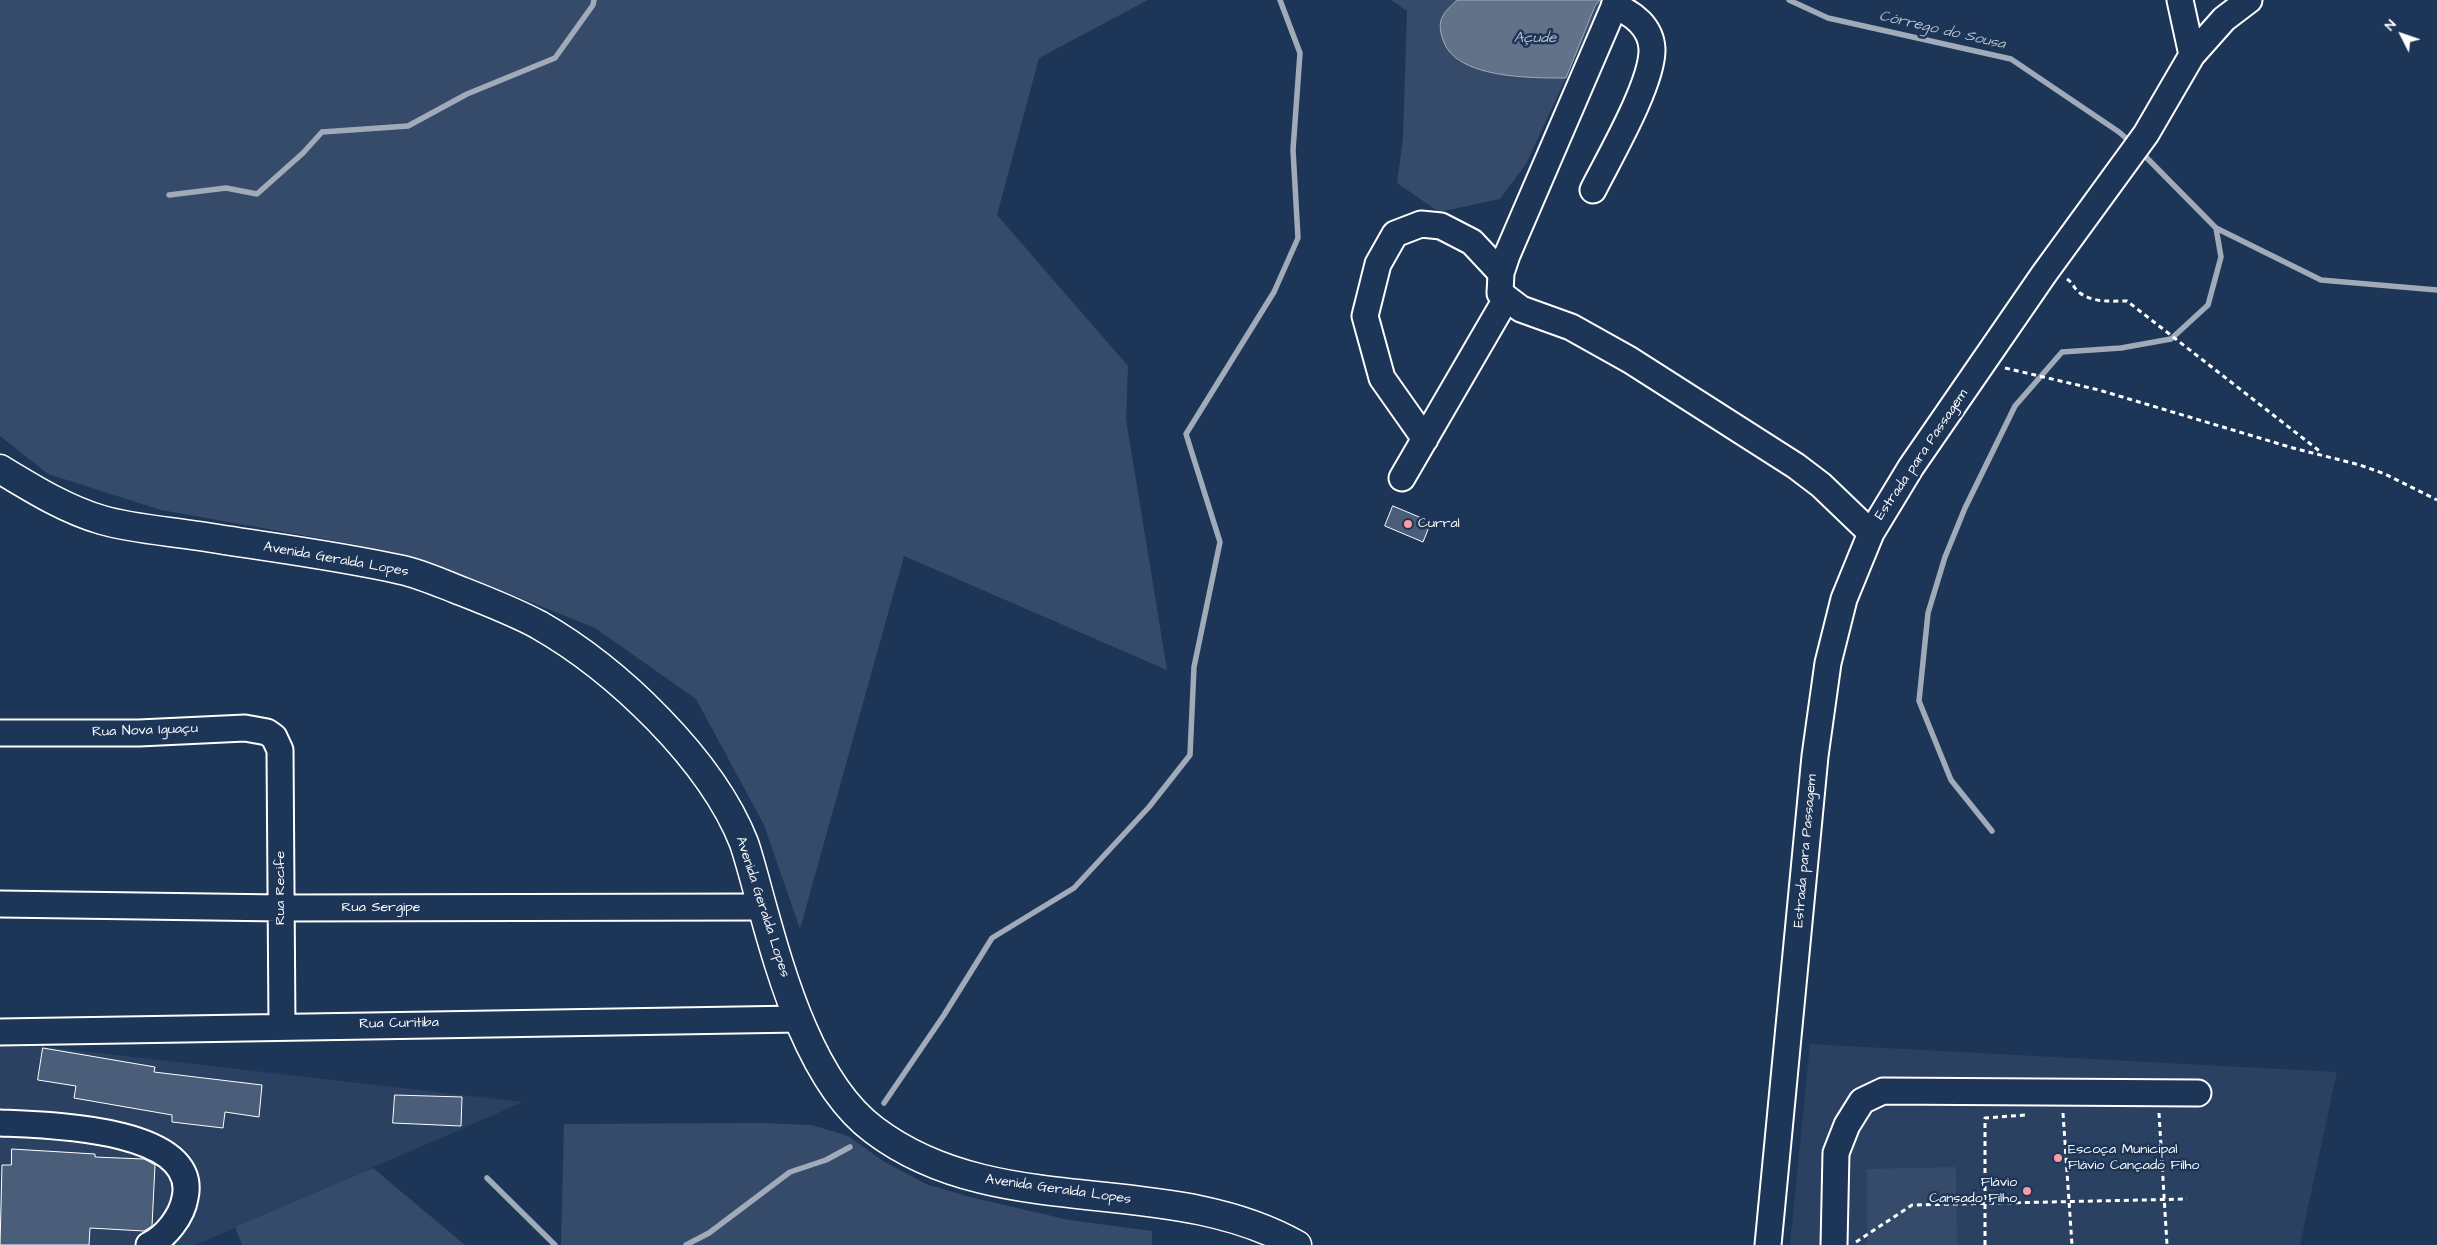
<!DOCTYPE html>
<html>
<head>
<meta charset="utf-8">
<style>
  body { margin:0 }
  #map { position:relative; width:2437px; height:1245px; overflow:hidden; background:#1d3557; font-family:"Architects Daughter",sans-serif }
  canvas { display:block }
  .north { position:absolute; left:2377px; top:10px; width:50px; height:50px; -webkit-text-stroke:4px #1d3557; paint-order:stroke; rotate:311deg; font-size:14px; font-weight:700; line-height:20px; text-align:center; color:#fff }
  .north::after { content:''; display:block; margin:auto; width:18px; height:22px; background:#fff; clip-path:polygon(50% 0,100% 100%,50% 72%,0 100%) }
</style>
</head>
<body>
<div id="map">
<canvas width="2437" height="1245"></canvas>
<div class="north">N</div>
</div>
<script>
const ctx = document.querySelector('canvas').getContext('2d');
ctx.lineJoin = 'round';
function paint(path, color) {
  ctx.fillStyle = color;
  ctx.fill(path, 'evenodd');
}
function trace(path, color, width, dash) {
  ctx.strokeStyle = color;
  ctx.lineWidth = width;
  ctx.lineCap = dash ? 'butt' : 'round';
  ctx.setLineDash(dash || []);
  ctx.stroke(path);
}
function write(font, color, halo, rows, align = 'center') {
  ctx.font = font + ' "Architects Daughter",sans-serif';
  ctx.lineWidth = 5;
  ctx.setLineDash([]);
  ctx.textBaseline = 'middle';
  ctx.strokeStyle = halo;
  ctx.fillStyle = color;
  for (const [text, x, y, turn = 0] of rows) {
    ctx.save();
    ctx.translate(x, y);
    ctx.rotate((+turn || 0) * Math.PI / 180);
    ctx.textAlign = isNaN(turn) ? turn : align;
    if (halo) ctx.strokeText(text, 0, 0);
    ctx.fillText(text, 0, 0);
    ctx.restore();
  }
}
const built = new Path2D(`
  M0 1043H13L523 1102 196 1245H0Z
  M1810 1044 2337 1072 2300 1245H1790Z`);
const green = new Path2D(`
  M0 0H1148L1039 58 997 215 1128 366 1126 419 1167 670 904 556 800 929 764 825 696 699 595 628 488 585 358 545 161 510 48 474 0 436Z
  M1391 0H1602L1526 164 1500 199 1439 212 1397 183 1403 138 1407 11Z
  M761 1123 812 1125 848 1136 883 1161 926 1184 970 1197 1069 1220 1152 1231V1245H561L564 1124Z
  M1956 1167 1957 1245H1867V1169Z
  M373 1168 465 1245H242L235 1227Z`);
const water = new Path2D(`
  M1457 0H1600L1595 6 1566 78C1533 78 1455 79 1443 40 1436 20 1443 13 1457 0Z`);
const stream = new Path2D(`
  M1789 0 1828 18 2011 59 2119 132 2128 140
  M2141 152 2216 228 2321 280 2437 290
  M169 195 226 188 257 194 303 153 322 132 408 126 467 94 555 58 593 5 594 0
  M1992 831 1951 780 1919 701 1928 613 1945 557 1965 508 2015 406 2062 352 2121 348 2171 339 2208 305 2221 257 2216 228
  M884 1103 944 1015 992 938 1074 888 1149 807 1190 755 1194 667 1220 542 1186 434 1274 292 1298 238 1293 150 1300 53 1280 0
  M487 1178 555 1245
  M686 1245 709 1233 790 1172 826 1160 850 1147`);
const building = new Path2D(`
  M1393 506 1431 522 1423 542 1385 526Z
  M43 1048 155 1067 154 1072 262 1085 259 1117 225 1112 223 1128 172 1122V1115L74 1098 76 1086 38 1080Z
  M395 1095 462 1097 461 1126 393 1123Z
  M12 1149 95 1154V1157L144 1159 155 1165 152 1226 144 1231 90 1228 89 1245H0L2 1165H11Z`);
const path = new Path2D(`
  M2067 279C2073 283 2075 290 2080 293 2093 303 2112 301 2127 301L2322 453
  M2005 368 2099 390 2293 448 2360 465 2385 474 2437 500
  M2063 1113 2072 1245
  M2159 1113 2167 1245
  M1856 1242 1912 1205 2187 1199
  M1985 1245V1118L2025 1115`);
const minor = new Path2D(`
  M1617 0 1507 255 1501 273 1500 293 1521 309 1571 327 1630 360 1796 466 1821 485 1871 533
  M2180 0 2192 55
  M1593 190C1609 158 1653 83 1652 49 1651 27 1633 13 1614 6
  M1425 439 1382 378 1365 316 1378 264 1395 234 1421 224 1441 226 1472 242 1501 273
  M1402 478 1506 299
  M0 733H139L245 728 267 732 274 737 280 750 282 1026
  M0 904 281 908 762 907
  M0 1032 799 1019
  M0 1123C44 1125 201 1127 185 1198 182 1216 166 1237 149 1245
  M1768 1245 1815 756 1828 663 1844 599 1871 533 1911 467 2044 274 2146 134 2192 55 2224 19 2249 0
  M1834 1245 1836 1153 1847 1125 1862 1101 1883 1091 2198 1093`);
const major = new Path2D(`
  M0 469C33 489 65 509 102 520 133 529 168 531 199 536 267 547 335 555 402 570 420 574 438 582 456 589 484 600 513 611 539 625 616 669 711 759 744 843 751 864 756 885 762 906 782 978 812 1084 874 1130 997 1223 1166 1171 1297 1245`);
const markers = [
  [1408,524,5,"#ff9aa2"],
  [2058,1158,5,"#ff9aa2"],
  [2027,1191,5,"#ff9aa2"]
];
const streetNames = [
  ["Estrada para Passagem",1922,455,-56],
  ["Avenida Geralda Lopes",336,560,10],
  ["Rua Nova Iguaçu",145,731,-2],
  ["Estrada para Passagem",1806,851,-85],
  ["Rua Recife",281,888,-90],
  ["Avenida Geralda Lopes",762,907,72],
  ["Rua Sergipe",381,908],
  ["Rua Curitiba",399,1024,-1],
  ["Avenida Geralda Lopes",1058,1190,8]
];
const poiNames = [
  ["Curral",1418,524],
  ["Escoça Municipal",2068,1150],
  ["Flávio Cançado Filho",2068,1166],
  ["Flávio",2017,1183,"right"],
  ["Cansado Filho",2017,1199,"right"]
];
const waterNames = [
  ["Córrego do Sousa",1942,31,13],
  ["Açude",1535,39]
];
paint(built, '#2a4161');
paint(green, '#364b69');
paint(water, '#617289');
trace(water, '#a0aab8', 1);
trace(stream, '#a0aab8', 5.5);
paint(building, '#4a5d79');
trace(building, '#fff', 1);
trace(minor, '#fff', 29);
trace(major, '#fff', 31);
trace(path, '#fff', 3, [5, 4]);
trace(minor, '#1d3557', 25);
trace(major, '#1d3557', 28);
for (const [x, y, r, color] of markers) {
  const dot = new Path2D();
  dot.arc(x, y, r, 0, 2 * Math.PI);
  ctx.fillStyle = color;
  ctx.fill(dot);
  trace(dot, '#1d3557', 2);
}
write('14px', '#fff', '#1d3557', streetNames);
write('14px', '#fff', '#1d3557', poiNames, 'left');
write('italic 15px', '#b8c0ca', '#1d3557', waterNames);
</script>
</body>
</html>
